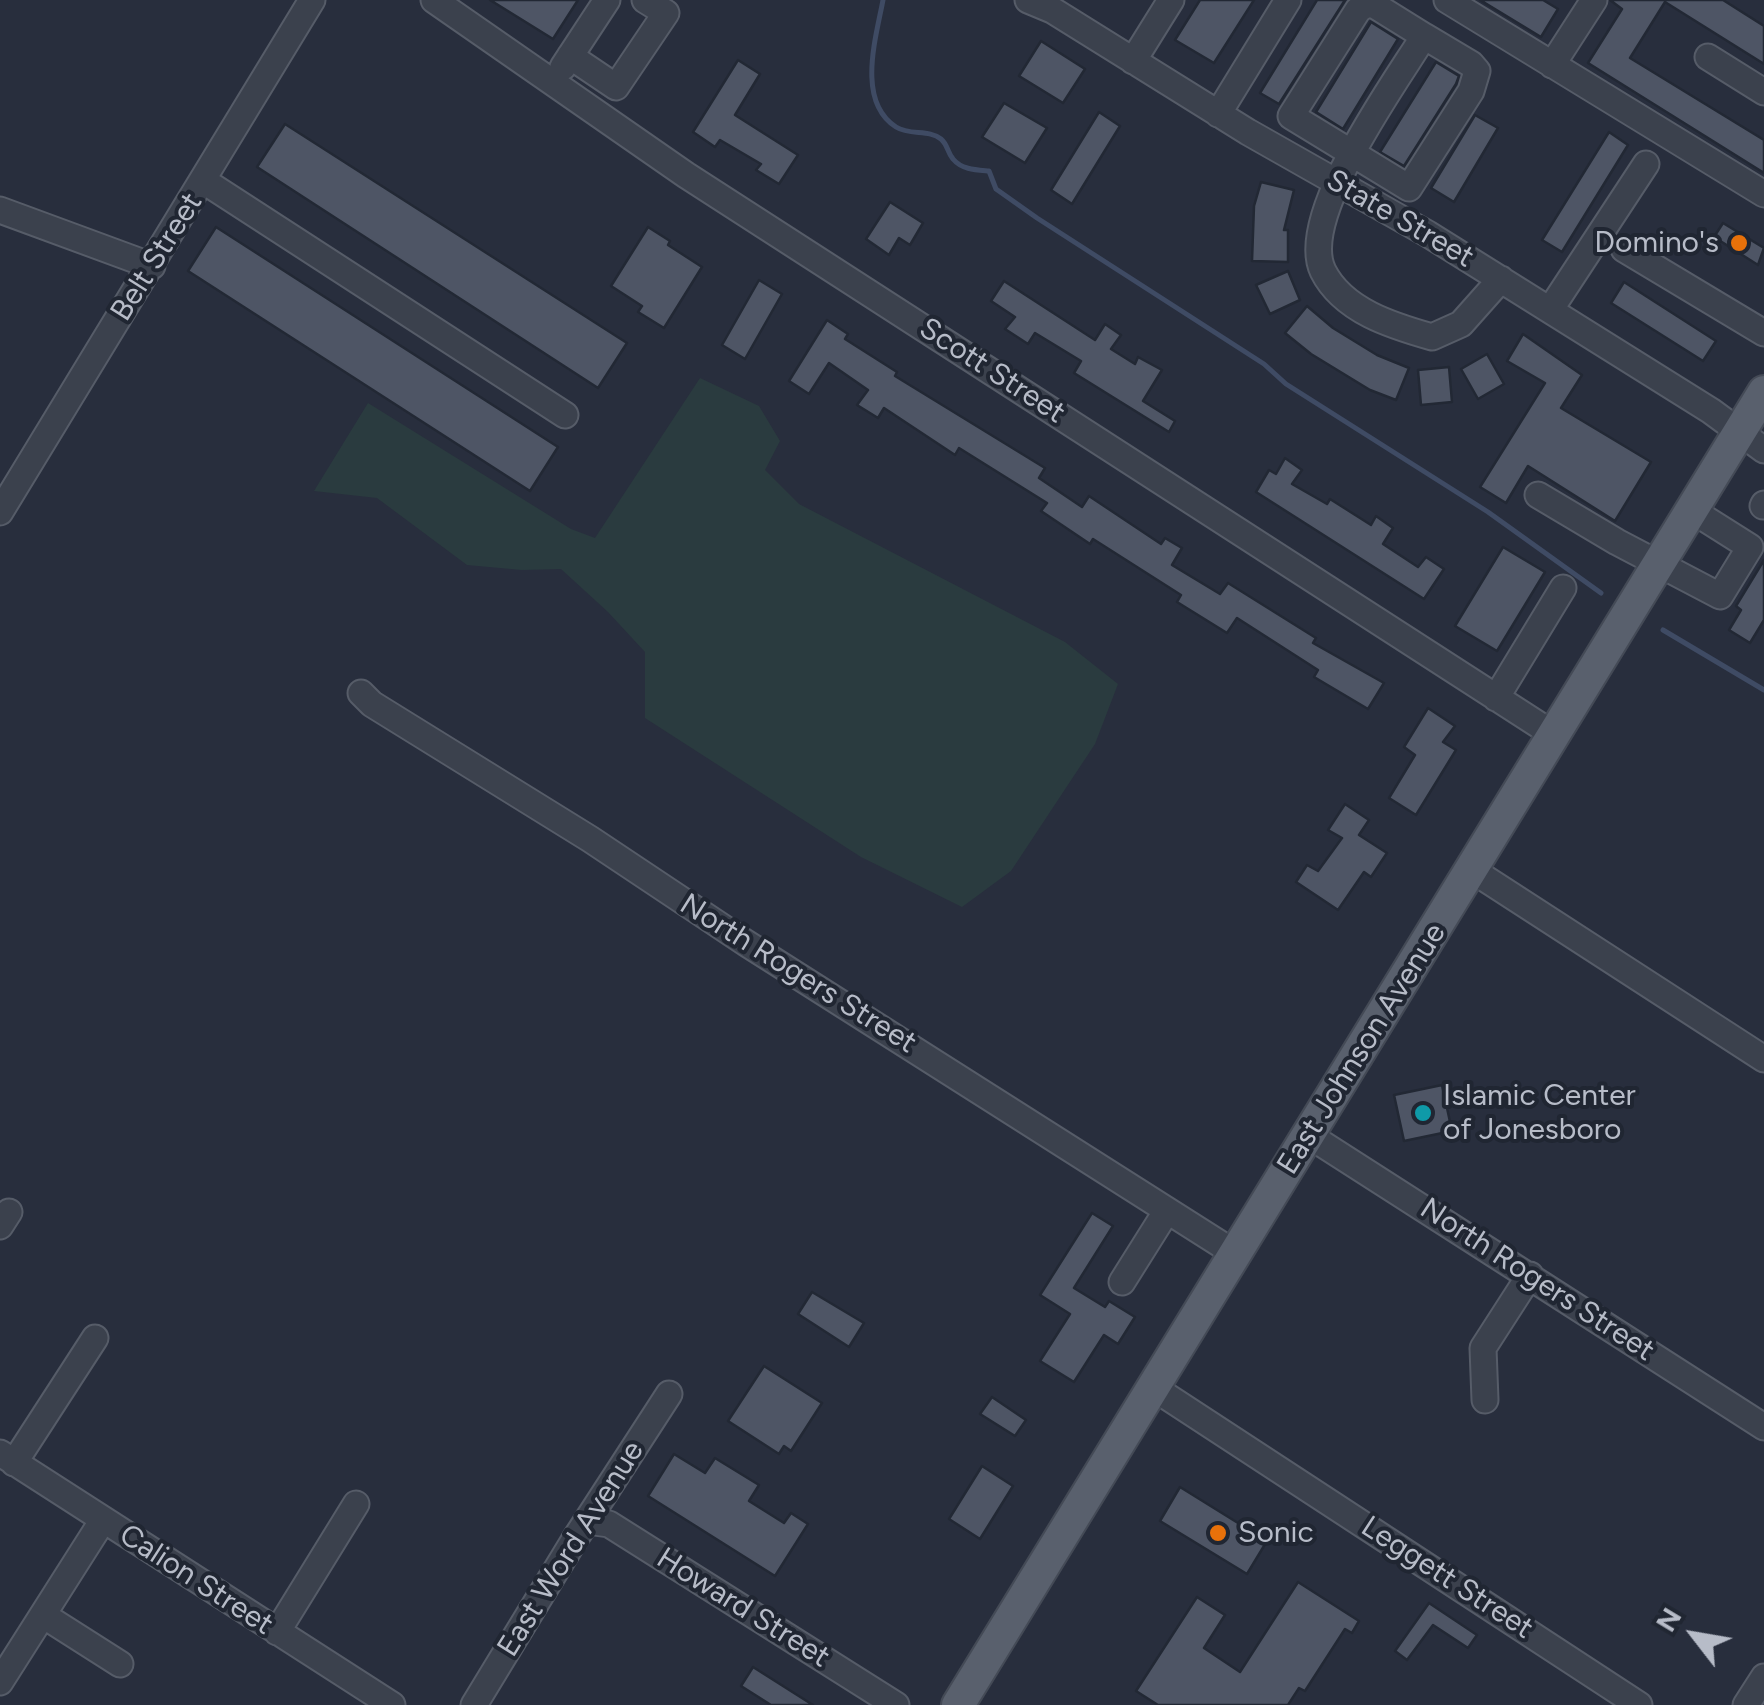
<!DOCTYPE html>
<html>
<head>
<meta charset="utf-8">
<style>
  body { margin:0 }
  #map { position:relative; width:1764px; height:1705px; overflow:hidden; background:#282e3d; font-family:Figtree,sans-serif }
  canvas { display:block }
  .north { position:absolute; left:1644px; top:1585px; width:100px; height:100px; -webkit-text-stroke:8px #202632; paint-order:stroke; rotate:301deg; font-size:28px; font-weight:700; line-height:40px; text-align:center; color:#b7bcc8 }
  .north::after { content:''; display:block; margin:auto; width:35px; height:45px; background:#b7bcc8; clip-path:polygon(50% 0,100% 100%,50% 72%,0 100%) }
</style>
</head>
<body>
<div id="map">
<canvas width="1764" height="1705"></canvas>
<div class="north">N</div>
</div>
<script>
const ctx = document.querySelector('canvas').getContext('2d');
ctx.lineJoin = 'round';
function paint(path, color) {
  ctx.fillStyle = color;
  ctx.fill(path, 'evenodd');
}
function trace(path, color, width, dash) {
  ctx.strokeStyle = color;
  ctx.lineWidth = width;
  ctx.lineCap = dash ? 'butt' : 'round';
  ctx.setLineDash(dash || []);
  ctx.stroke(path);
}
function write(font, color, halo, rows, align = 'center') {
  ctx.font = font + ' Figtree,sans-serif';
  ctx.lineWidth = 8;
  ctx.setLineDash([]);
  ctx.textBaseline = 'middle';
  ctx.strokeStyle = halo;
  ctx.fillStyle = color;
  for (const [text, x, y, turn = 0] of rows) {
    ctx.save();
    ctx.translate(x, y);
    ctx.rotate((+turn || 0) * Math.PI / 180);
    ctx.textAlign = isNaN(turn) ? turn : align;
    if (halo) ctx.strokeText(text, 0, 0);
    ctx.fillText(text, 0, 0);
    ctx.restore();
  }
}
const green = new Path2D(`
  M700 378 759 406 780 441 765 470 799 504 1065 642 1118 684 1095 744 1011 871 962 907 861 857 645 718V652L608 612 561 569 522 570 467 565 377 498 314 491 368 403 571 529 595 538Z`);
const stream = new Path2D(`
  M883 0C876 38 856 101 896 127 910 136 929 129 941 139 948 145 947 152 953 159 962 170 977 170 989 171L996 189 1037 218 1264 364 1286 384 1488 512 1601 593
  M1663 630 1764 690`);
const building = new Path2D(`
  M490 0H578L553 39Z
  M1200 0H1254L1214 63 1175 40Z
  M1317 0H1345L1279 104 1260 93Z
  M1480 0H1543L1558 9 1541 37Z
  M1610 0H1723L1764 26V64L1665 2 1630 58 1764 140V173L1588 63 1622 9Z
  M1371 22 1398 39 1343 129 1316 112Z
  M1041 41 1085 69 1063 103 1019 76Z
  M738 60 760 74 735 115 798 155 779 184 756 170 761 164 720 140 715 147 693 132Z
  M1436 62 1459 76 1456 84 1404 166 1380 152Z
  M1004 103 1047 128 1025 163 982 137Z
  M1099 112 1120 126 1072 204 1051 190Z
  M1475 115 1498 128 1454 202 1431 188Z
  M285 124 627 343 598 388 257 167Z
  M1609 132 1628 145 1562 252 1542 240Z
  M1261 182 1294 190 1284 230H1288V262L1252 261 1254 206Z
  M890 202 923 223 910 245 899 238 889 255 866 239Z
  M1723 223 1764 248 1758 265 1714 237Z
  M216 227 558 447 530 491 188 271Z
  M648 227 670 241 668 245 702 267 664 328 638 312 642 306 611 286Z
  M1288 271 1300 300 1270 314 1256 285Z
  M759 280 782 294 745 359 722 345Z
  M1004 281 1095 340 1105 324 1121 335 1111 349 1135 364 1138 357 1162 370 1143 401 1175 421 1169 432 1074 373 1081 361 1035 333 1028 344 1005 329 1015 317 991 301Z
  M1624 282 1716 341 1703 361 1611 303Z
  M1307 306 1333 328 1377 355 1409 368 1396 400 1370 390 1311 354 1285 333Z
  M827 320 848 334 845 339 897 372 895 376 1045 468 1039 478 1082 507 1089 496 1161 544 1165 538 1182 548 1172 565 1220 594 1228 583 1316 638 1313 643 1384 683 1368 709 1314 677 1318 670 1237 618 1227 633 1177 602 1181 595 1093 539 1090 544 1041 511 1047 503 959 448 955 455 884 408 878 418 857 405 868 390 829 363 809 394 789 381Z
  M1523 334 1582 375 1561 408 1651 462 1615 521 1528 466 1506 503 1480 487 1545 383 1507 361Z
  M1487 354 1504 384 1478 399 1461 369Z
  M1449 367 1452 402 1421 405 1418 370Z
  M1285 458 1302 470 1292 484 1327 504 1330 499 1371 525 1376 516 1393 528 1383 544 1418 567 1426 557 1444 569 1424 599 1256 492 1269 470 1276 474Z
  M1503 547 1545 572 1497 651 1455 626Z
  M1764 560V620L1750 643 1729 630 1741 610 1736 606Z
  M1428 708 1455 726 1443 742 1456 750 1416 815 1389 798 1415 755 1404 747Z
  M1345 804 1369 820 1359 835 1387 853 1371 877 1364 872 1338 910 1296 882 1307 865 1318 871 1342 838 1328 830Z
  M1442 1085 1452 1131 1404 1141 1394 1095Z
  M1092 1213 1113 1226 1074 1288 1105 1307 1109 1301 1135 1317 1118 1344 1104 1335 1074 1382 1040 1361 1070 1314 1040 1295Z
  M812 1292 864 1323 849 1347 798 1314Z
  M764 1366 822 1403 791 1451 784 1446 779 1454 728 1421Z
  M992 1397 1026 1420 1015 1436 980 1414Z
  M674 1454 705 1473 715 1458 759 1485 749 1501 784 1523 791 1513 808 1524 775 1576 648 1496Z
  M982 1466 1013 1486 980 1539 949 1519Z
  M1180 1487 1267 1541 1247 1574 1160 1521Z
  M1298 1582 1359 1621 1352 1633 1345 1629 1305 1691 1299 1688 1288 1705H1158L1136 1691 1197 1597 1225 1615 1204 1648 1240 1672Z
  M1429 1603 1477 1635 1468 1648 1433 1625 1407 1660 1395 1651Z
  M753 1667 813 1705H771L741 1686Z`);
const minor = new Path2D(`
  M434 0 686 175 1556 736
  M1028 0 1052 10 1248 132 1428 234 1711 411 1764 450
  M1447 0 1764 194
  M1424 36 1374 5H1365L1358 10 1291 116 1409 188 1471 91 1477 71 1471 64 1424 36C1395 83 1297 217 1323 271 1343 311 1393 326 1432 337L1461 324 1501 279
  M570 56 616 87 666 13 645 0
  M1708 57 1764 92
  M1133 61 1171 0
  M1552 65 1594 0
  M563 67 607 0
  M1218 114 1288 0
  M204 181 565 415
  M0 210 152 266
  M1624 249 1764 333
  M1550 310 1646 164
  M1538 495 1617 542 1720 596 1750 547 1693 511
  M1763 506 1764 504
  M0 512 312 0
  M361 693 372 704 590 839 746 943 1236 1254
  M1496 698 1563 588
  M1472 870 1764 1059
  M1310 1136 1764 1427
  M0 1226 9 1212
  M1122 1282 1166 1212
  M1154 1388 1639 1705
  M1485 1400 1483 1348 1530 1275
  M0 1453 392 1705
  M14 1463 95 1338
  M587 1521 609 1524 896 1705
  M43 1615 120 1664
  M277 1632 356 1504
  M0 1682 103 1520
  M474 1705 575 1539 669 1394
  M1746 1705 1764 1677`);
const major = new Path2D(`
  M958 1705 1764 392`);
const markers = [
  [1739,243,10,"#e8710a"],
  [1423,1113,10,"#0f9aa8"],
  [1218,1533,10,"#e8710a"]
];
const streetNames = [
  ["State Street",1400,219,30],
  ["Belt Street",157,257,-58],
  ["Scott Street",992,371,33],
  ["North Rogers Street",798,974,32],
  ["East Johnson Avenue",1362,1049,-58],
  ["North Rogers Street",1537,1280,33],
  ["East Word Avenue",571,1549,-58],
  ["Leggett Street",1447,1578,33],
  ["Calion Street",196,1580,33],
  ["Howard Street",743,1608,32]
];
const poiNames = [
  ["Domino's",1719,243,"right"],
  ["Islamic Center",1443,1096],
  ["of Jonesboro",1443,1130],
  ["Sonic",1238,1533]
];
paint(green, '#2a3b3f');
trace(stream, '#3f4b64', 5);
paint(building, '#4e5565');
trace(building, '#222834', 2.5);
trace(minor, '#565c68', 29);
trace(major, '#444a56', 36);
trace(minor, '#3b414d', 25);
trace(major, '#59606d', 32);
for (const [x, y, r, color] of markers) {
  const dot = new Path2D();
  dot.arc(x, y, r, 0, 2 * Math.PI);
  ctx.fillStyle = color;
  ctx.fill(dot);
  trace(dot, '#202632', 4);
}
write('30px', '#b7bcc8', '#202632', streetNames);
write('30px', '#b7bcc8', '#202632', poiNames, 'left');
</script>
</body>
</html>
